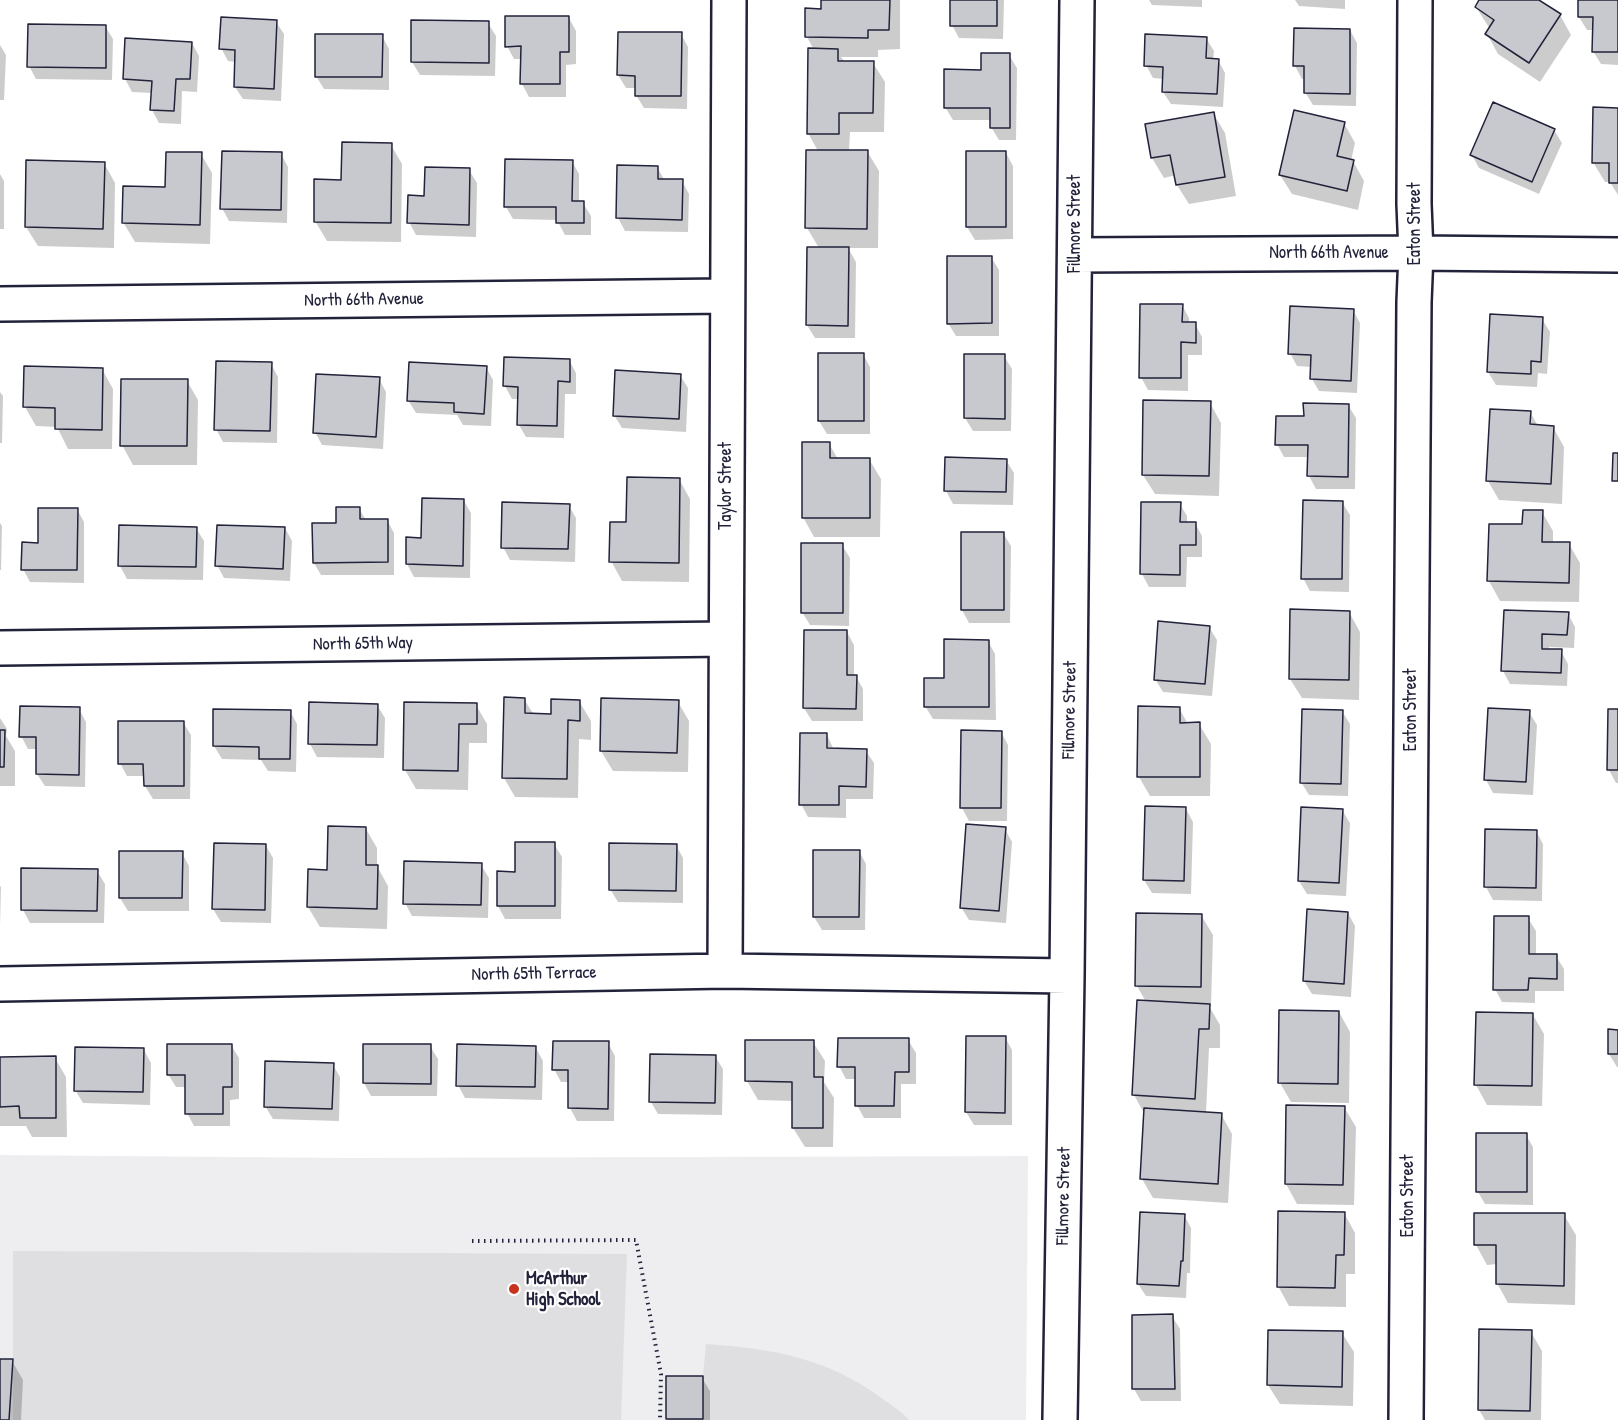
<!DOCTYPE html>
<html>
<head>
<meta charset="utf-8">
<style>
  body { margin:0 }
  canvas { display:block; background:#fff }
</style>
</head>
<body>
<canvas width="1618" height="1420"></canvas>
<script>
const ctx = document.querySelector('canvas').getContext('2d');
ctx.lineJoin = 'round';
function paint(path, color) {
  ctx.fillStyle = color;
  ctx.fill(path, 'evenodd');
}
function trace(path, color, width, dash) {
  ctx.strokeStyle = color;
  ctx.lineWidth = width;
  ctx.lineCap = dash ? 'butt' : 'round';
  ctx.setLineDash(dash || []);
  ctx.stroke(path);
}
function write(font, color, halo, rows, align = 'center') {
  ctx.font = font + ' "Patrick Hand",sans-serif';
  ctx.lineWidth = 4.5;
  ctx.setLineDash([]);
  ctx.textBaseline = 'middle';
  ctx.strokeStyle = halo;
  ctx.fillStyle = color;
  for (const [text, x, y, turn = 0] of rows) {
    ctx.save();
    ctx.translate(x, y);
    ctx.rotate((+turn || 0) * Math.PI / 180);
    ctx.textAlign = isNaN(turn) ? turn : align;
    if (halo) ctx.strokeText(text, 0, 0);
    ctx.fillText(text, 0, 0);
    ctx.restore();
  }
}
const built = new Path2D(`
  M0 1155 349 1158 1028 1156 1026 1420H0Z`);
const green = new Path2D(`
  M13 1251 627 1254 621 1420H13Z
  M706 1344C774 1349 829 1358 884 1400 893 1406 902 1412 909 1420H699Z`);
const shadow = new Path2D(`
  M823 0H900V49L878 50V57H841L845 62 873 63 885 82 884 132H850L849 151H867L879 171 878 248H848L856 262 855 338H815L807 325 819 248 807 228 818 151 808 133 814 50 807 37 823 10Z
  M952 0H1004L1003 39 959 38 952 25Z
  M1149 0H1202V7L1152 5Z
  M1295 0H1345V9L1299 6Z
  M1481 0H1536L1560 15 1571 35 1540 82 1498 54 1487 34 1491 28 1488 26 1476 7Z
  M1579 0H1618V65L1601 64 1593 51 1594 30H1587L1579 17Z
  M569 18 576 31V64L566 65V97H529L522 84V59H514L507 46Z
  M276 22 284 34 281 101 243 99 235 87 236 62 228 61 221 48Z
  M488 23 496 36 495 76 420 75 412 62Z
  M105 26 113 39 112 80 36 79 29 66Z
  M1350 30 1357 43 1356 106 1313 105 1305 92 1306 79H1302L1295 66Z
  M681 34 688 47 687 109 644 108 636 95V88H626L618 75Z
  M382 36 389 49V90L324 89 316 76Z
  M1206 38 1214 51 1213 60H1218L1225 73 1223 107 1171 104 1163 92 1164 79 1153 78 1146 65Z
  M192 43 199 56 197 92 182 91 181 124 159 123 152 110 153 93 132 92 125 79Z
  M0 45 6 55 4 100H0Z
  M1009 55 1017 68 1016 140H999L991 127V120H953L945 107 983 71Z
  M1618 109V195L1610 182H1605L1593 162Z
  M1213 113 1225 133 1236 196 1189 204 1177 185 1176 175 1164 178 1152 158 1147 125Z
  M1344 123 1355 143 1351 161H1353L1364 181 1358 210 1292 194 1280 175Z
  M1554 130 1562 143 1539 194 1479 168 1472 155Z
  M391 145 402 164 401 242 327 241 315 221 342 181Z
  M1006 153 1013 166V239L975 240 967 227Z
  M201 154 212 173 210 244 135 242 123 222 167 189Z
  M281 154 288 167 287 223 229 221 222 208Z
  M572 161 579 174V203H583L591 216V235H565L557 220 513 219 506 207Z
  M104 163 115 183 114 248 38 246 26 227Z
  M619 166 657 167 665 181H682L689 194 688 232 625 231 618 218Z
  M469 170 477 183 476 237 416 235 409 222 426 197Z
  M0 174 4 181V229H0Z
  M991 257 999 270V336H956L948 323Z
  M1182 305 1189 318V324H1195L1202 337V355H1188V391L1148 390 1141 377Z
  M1353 310 1360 323 1357 393 1319 391 1312 379V367L1297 366 1290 353Z
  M1542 319 1550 332 1547 374 1538 373 1537 387 1496 385 1488 372Z
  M863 354 870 367V434H827L819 421Z
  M1004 356 1012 369 1011 431H973L965 418Z
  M569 360 576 373V394H565L564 438 526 437 519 425V399H512L505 386Z
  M271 364 278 377 277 443 223 442 216 429Z
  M486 367 493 380 491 426 463 425 457 415 416 413 408 400Z
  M102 369 113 389 112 449H68L57 427 36 426 25 407Z
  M680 375 688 388 686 432 622 428 614 415Z
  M379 379 386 392 383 449 322 445 315 432Z
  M187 381 198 400 197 465H133L122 445Z
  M0 392 3 396 2 443H0Z
  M1210 403 1221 423 1219 496 1155 494 1143 475Z
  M1348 405 1356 418 1355 489H1316L1309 476V457H1284L1277 444 1305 417Z
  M1530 412 1538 426 1553 427 1564 447 1562 504 1499 500 1488 481Z
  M829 444 838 459H869L881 479 880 537H814L803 517Z
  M1006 460 1014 473 1013 505 953 504 946 491Z
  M679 479 690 499 689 582 622 581 611 561 627 524Z
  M464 501 471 513 470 578 414 577 407 564 422 539Z
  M1342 502 1350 515 1349 592 1310 591 1303 578Z
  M1180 504 1187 516V523H1195L1202 536V557H1187L1186 587H1149L1142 574Z
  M569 506 576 518 575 562 510 560 503 547Z
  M77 509 84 522V583L30 582 23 569 39 544Z
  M359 509 366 520H387L394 533V575H321L314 563 338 524Z
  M1542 512 1553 531V543L1569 544 1580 563 1579 602 1500 601 1489 581 1490 526H1524Z
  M0 523 2 526 1 570H0Z
  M196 528 204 541 203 580 127 579 120 566Z
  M285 528 292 541 290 581 224 578 217 565Z
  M1003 533 1011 546 1010 623H969L962 610Z
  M842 545 850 558 849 626 810 625 802 612Z
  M1506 611 1568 614 1575 627 1574 648 1549 647V650L1561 651 1568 664 1567 686 1510 684 1503 671Z
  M1349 612 1360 632 1359 700 1302 698 1290 679Z
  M1209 627 1217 640 1212 696 1163 692 1155 679Z
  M847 632 854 645V677L856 676 863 689V721H812L804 708Z
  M988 641 995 654 996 720 933 719 925 706 946 680Z
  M524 699 534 715H552L579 701 591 721V740L579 739 578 798 515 797 504 778Z
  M678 702 689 721 688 772 613 771 601 751Z
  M377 705 385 718 384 758 317 757 310 744Z
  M476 705 487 724V743H469L468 790 416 789 405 770Z
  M1179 708 1188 724H1199L1211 744 1210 796H1150L1139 777Z
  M79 709 86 722 85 787 45 786 37 774V749H28L21 736Z
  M214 710 290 711 297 724 296 772 268 771 261 760 222 759 214 746Z
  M1489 710 1529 712 1537 725 1533 795 1493 793 1486 780Z
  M1618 710V783H1616L1609 770Z
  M1342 711 1350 724 1348 796 1309 795 1301 782Z
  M0 718 7 729 6 736 15 751V786H0Z
  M183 722 191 735 190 799H153L145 786V776H127L120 763Z
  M1001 732 1008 745 1007 821H969L962 808Z
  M827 735 834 750 866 751 874 763 873 799H846V818L808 817 801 804Z
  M1186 809 1193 822 1191 894 1152 893 1144 880Z
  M1342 810 1350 823 1346 896 1307 894 1299 881Z
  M366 829 377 848V866L388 886 387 929 320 927 308 907 309 871H329Z
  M1005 829 1012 842 1006 923 969 920 961 907Z
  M1487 830 1536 831 1543 844 1542 901 1493 900 1486 887Z
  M554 844 562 857 561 919H505L498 906V873H517Z
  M676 845 683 858V903L618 902 610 889Z
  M266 846 273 858 271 923 221 922 213 909Z
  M859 851 866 864 865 930H822L814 917Z
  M182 853 189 866V911H128L120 898Z
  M481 865 489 878 488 918 412 916 405 903Z
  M97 871 105 884 104 923H30L23 910Z
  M0 886 1 887 0 926Z
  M1348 913 1355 926 1351 997 1312 994 1304 981Z
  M1201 915 1213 935 1211 1006H1209L1220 1025V1048H1209L1206 1113 1221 1114 1232 1134 1228 1203 1153 1198 1142 1179 1145 1115 1134 1095 1146 1002 1137 986Z
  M1528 918 1536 931V955L1556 956 1564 969V991H1535V1003L1502 1002 1495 989Z
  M1339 1012 1350 1032 1349 1103 1291 1102 1280 1083Z
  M1533 1015 1544 1034 1542 1106 1487 1105 1476 1085Z
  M1618 1031V1067H1617L1609 1054Z
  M967 1037H1005L1012 1050V1125H974L966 1112Z
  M908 1040 916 1053V1084H901V1118H864L857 1105V1079H846L839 1066Z
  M813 1042 825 1061 824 1082 834 1098 833 1147H805L793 1128 794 1101 758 1100 747 1081Z
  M608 1043 615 1056 614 1121H577L570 1108V1082H561L554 1069Z
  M231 1045 239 1058V1099L230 1100V1126H194L187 1113V1087H176L168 1074Z
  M430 1046 438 1059 437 1096H371L364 1083Z
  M536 1048 543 1061 542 1100 465 1098 458 1085Z
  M144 1050 151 1063 150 1105 83 1103 75 1090Z
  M715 1056 723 1069 722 1115 658 1114 651 1102Z
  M0 1058H55L66 1077 67 1137H32L26 1126H0Z
  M333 1065 340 1077 339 1121 273 1119 265 1106Z
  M1344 1107 1356 1127 1354 1205 1297 1204 1286 1184Z
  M1526 1135 1533 1147V1205L1485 1204 1478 1192Z
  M1344 1213 1355 1233V1274H1346V1307L1289 1306 1278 1286Z
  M1184 1215 1191 1228 1190 1273H1187L1186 1298 1146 1296 1138 1284Z
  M1564 1215 1576 1235 1575 1305 1508 1303 1497 1283V1264L1487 1265 1476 1245Z
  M1172 1316 1180 1329 1181 1401H1141L1134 1389Z
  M1531 1332 1542 1351 1541 1420H1485L1479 1410Z
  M1342 1333 1354 1352 1353 1406 1280 1404 1268 1385Z
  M0 1360 12 1361 23 1380 21 1420H0Z
  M702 1378 710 1391V1420H668Z`);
const building = new Path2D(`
  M821 0H890L889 30H868V38L805 37V8L821 9Z
  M950 0H997V26H950Z
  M1479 0H1539L1561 14 1529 63 1485 34 1494 20 1475 7Z
  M1578 0H1618V52H1592L1593 17H1578Z
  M505 16H569V52H560V84H520L521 46 505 47Z
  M221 17 277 20 274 89 234 87 235 50 219 49Z
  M411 20 489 21V63L411 62Z
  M28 24 106 25V68L27 67Z
  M1294 28 1350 29V94L1304 93V66H1293Z
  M618 32H682L681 96H635V76L617 75Z
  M315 34H383L382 77H315Z
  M1145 34 1207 37 1206 58 1219 59 1217 94 1162 92 1163 67 1144 66Z
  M125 38 192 42 190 79H176L174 111 150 110 152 81 123 79Z
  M808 48 838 49V61H874L873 113H839V134H807Z
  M981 53H1010V128H990V108H944V69L981 70Z
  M1493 102 1555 129 1532 182 1470 155Z
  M1593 107 1618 108V183H1609V163H1592Z
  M1294 110 1345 122 1337 156 1354 160 1347 191 1279 175Z
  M1214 112 1225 177 1176 185 1170 155 1151 158 1145 124Z
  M342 142 392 143 391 223 314 222V179L341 180Z
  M806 150H868L867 229 805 228Z
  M222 151 282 152 281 210 220 209Z
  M966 151H1006V227H966Z
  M166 152H202L200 225 122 223 123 186 165 187Z
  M505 159 573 160 572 201H584V223H556V207H504Z
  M26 160 105 162 103 229 25 227Z
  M617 165 658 166V179H683L682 220 616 218Z
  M425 167 470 168 469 225 407 223 408 195 424 196Z
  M807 247H849L848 326 806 325Z
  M947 256H992V323L947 324Z
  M1140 304H1183L1182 322H1196V343L1181 342V378H1139Z
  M1290 306 1354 309 1351 381 1310 379 1311 355 1288 354Z
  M1490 314 1543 317 1541 362 1531 361V374L1487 372Z
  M818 353H864V421H818Z
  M964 354H1005V419L964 418Z
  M504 357 570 359V382L558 381 557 426 517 425 518 387 503 386Z
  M216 361 272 362 270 431 214 430Z
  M409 362 487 366 484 414 454 412V403L407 401Z
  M24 366 103 368 102 430 55 429V408L23 407Z
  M615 370 681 374 679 419 613 416Z
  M316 374 380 377 376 437 313 433Z
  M121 379H188L187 446H120Z
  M1143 400 1211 401 1209 476 1142 475Z
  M1303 403 1349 404 1348 477 1307 476 1308 445H1275L1276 416H1304Z
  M1490 409 1531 411 1530 424 1554 426 1551 484 1486 481Z
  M802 442H830V458H870V518H802Z
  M1613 453H1618V481H1612Z
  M945 457 1007 459 1006 492 944 491Z
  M627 477 680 478 679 563 609 562 610 522H626Z
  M422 498 464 499 463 566 406 564V537L421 538Z
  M1303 500 1343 501 1342 579H1301Z
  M502 502 570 504 568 549 501 548Z
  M1141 502H1181L1180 522H1196V545H1180V575L1140 574Z
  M336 507H360V519H388V562L313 563 312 523H336Z
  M38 508H78L77 570H21L22 542 38 543Z
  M1523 510H1543L1542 542H1570L1569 583 1487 581 1489 524H1522Z
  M119 525 197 527 196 567 118 566Z
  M217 525 285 527 283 569 215 566Z
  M961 532H1004V610H961Z
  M801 543H843V613H801Z
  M1290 609 1350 611 1349 680 1289 679Z
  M1504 610 1569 612 1567 635 1542 634V649H1562L1561 673 1501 671Z
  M1158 621 1210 626 1205 684 1154 680Z
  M804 630H847V675H857L856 709 803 708Z
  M944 639 989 640V707H924V678H944Z
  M504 697 525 698V713L551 714V699L580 700V721L568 720 567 779 502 778Z
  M601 698 679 700 677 753 600 751Z
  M309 702 378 704 377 745 308 744Z
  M404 702 477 703V724H459L458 771 403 770Z
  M20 706 80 707 79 775 36 774V737H19Z
  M1138 706 1180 707V723L1200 722V777H1137Z
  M1488 708 1530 710 1526 782 1484 780Z
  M213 709 291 710 290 759H259V747L213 746Z
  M1302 709 1343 710 1341 784 1300 783Z
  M1608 709H1618V770H1607Z
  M118 721H184V786H144L143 764H118Z
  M0 730H5L4 767H0Z
  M961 730 1002 731 1001 808H960Z
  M800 733H827V748L867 749 866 787 839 786V805H799Z
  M1145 806 1186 807 1184 881 1143 880Z
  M1301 807 1343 809 1339 883 1298 881Z
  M966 824 1006 827 999 911 960 908Z
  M328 826 366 827V865H378L377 909 307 907 308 869 327 870Z
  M1485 829 1537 830 1536 888 1484 887Z
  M515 842H555V906H497V871L515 872Z
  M214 843 266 844 265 910 212 909Z
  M609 843 677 844 676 891 609 890Z
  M813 850H860L859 917H813Z
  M119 851H183L182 898H119Z
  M404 861 482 863 481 905 403 904Z
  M21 868 98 869 97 911 21 910Z
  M1307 909 1348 912 1344 984 1303 981Z
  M1136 913 1202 914 1201 987 1135 986Z
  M1494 916H1529V954H1557V979L1529 978 1528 990H1493Z
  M1137 1000 1210 1004 1209 1029H1199L1195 1099 1132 1095Z
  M1279 1010 1339 1011 1338 1084 1278 1083Z
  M1476 1012 1533 1013 1532 1086 1474 1085Z
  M1608 1029 1618 1030V1054H1608Z
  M966 1036H1006L1005 1113 965 1112Z
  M838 1038H909V1072H895L894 1106H855V1067H837Z
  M745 1040H814V1077H823V1128H792V1082L745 1081Z
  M553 1041H609L608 1109 568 1108V1070H552Z
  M167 1044H232V1087H223V1114H185V1075H167Z
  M363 1044H431V1084L363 1083Z
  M457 1044 536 1046 535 1087 456 1086Z
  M75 1047 144 1048 143 1092 74 1091Z
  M650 1054 716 1055 715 1103 649 1102Z
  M56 1056V1118H20L19 1106 0 1107V1057Z
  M265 1061 334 1063 332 1109 264 1107Z
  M1286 1105 1345 1106 1343 1185 1285 1184Z
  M1144 1108 1222 1113 1218 1184 1140 1179Z
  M1476 1133H1527V1192H1476Z
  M1278 1211 1345 1212 1344 1255H1336L1335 1288 1277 1287Z
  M1140 1212 1185 1214 1183 1261H1181L1179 1286 1137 1284Z
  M1474 1213H1565L1564 1286 1496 1284V1245H1474Z
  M1173 1314 1175 1389H1132V1315Z
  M1479 1329 1532 1330 1530 1411 1478 1410Z
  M1268 1330 1343 1331 1342 1387 1267 1385Z
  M0 1359H13L9 1420H0Z
  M666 1376H703V1419H666Z`);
const path = new Path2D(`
  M472 1241 636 1240 661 1374 660 1420`);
const minor = new Path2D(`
  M1075 255 1416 253 1618 255
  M0 304 727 296
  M0 648 726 639
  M725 971 729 0
  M0 984 725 971 1067 976
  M1060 1420 1067 976 1077 0
  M1406 1420 1414 302 1416 253 1414 204 1415 0`);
const markers = [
  [514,1289,6,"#c8321e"]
];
const streetNames = [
  ["Fillmore Street",1075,224,-90],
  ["Eaton Street",1415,224,-90],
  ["North 66th Avenue",1329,253],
  ["North 66th Avenue",364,300,-1],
  ["Taylor Street",726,486,-90],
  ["North 65th Way",363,644,-1],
  ["Fillmore Street",1070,710,-89],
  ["Eaton Street",1411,710,-90],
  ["North 65th Terrace",534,974,-1],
  ["Fillmore Street",1064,1196,-89],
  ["Eaton Street",1408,1196,-90]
];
const poiNames = [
  ["McArthur",526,1279],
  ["High School",526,1300]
];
paint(built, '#eeeef1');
paint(green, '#dfdfe2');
paint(shadow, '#0003');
paint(building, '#c8c8cf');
trace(building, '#22223b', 1.5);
trace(minor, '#22223b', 38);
trace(path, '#22223b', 4, [1.5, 4.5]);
trace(minor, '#fff', 33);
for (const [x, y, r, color] of markers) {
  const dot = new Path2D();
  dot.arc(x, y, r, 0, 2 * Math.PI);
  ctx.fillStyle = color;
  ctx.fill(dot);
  trace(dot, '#fff', 2);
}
write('18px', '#22223b', '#fff', streetNames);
write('bold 18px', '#22223b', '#fff', poiNames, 'left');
</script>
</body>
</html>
